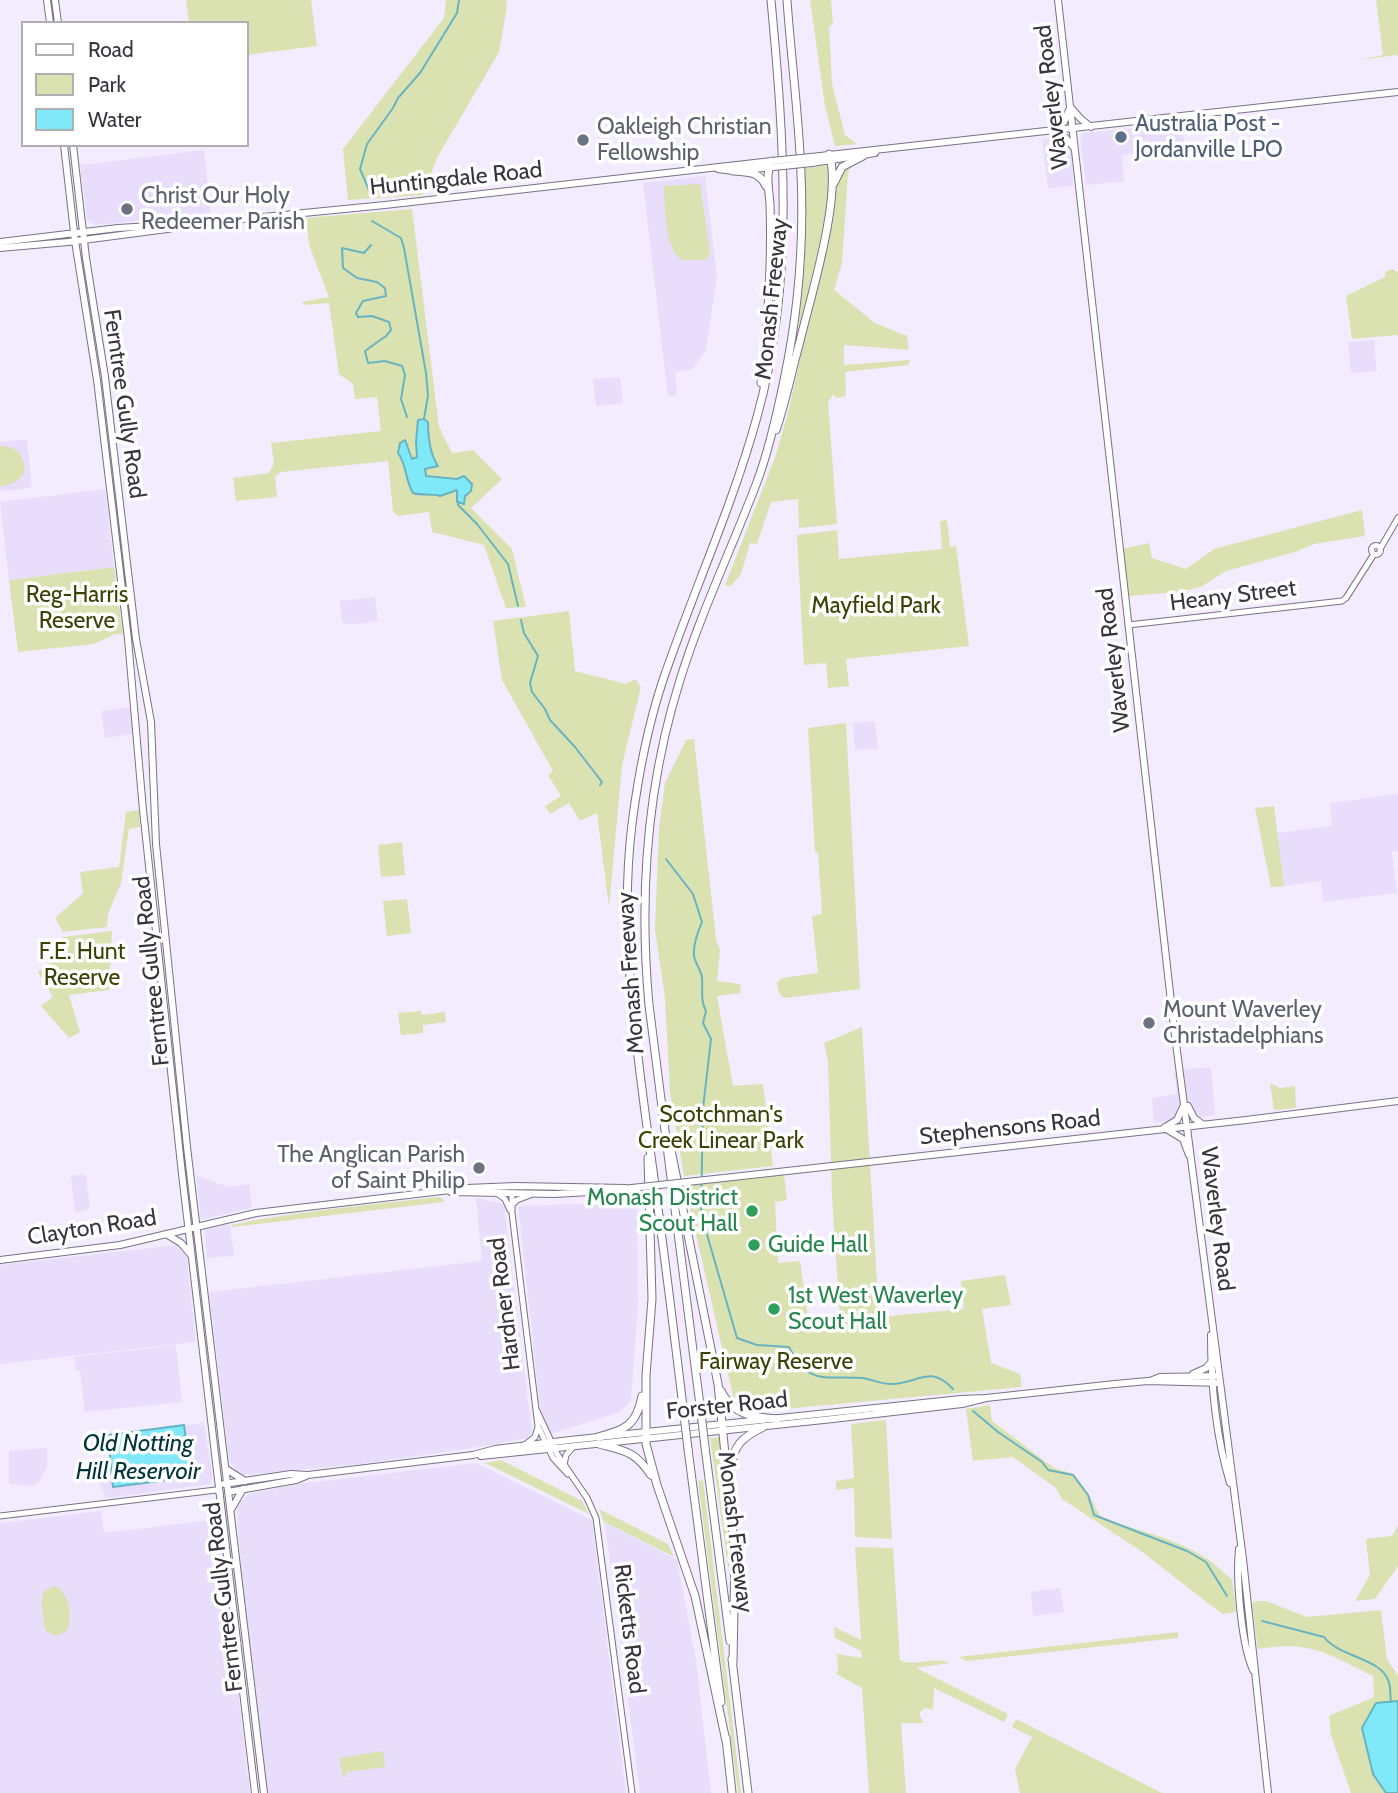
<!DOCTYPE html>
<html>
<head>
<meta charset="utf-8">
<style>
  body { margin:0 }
  #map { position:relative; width:1398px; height:1793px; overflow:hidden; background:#f2ecfe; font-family:Cabin,sans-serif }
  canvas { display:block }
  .legend { position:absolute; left:21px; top:21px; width:228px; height:126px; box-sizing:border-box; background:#fff; border:2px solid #afaeb1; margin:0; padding:9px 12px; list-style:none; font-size:21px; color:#37343d }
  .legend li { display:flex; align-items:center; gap:14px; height:35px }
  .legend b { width:35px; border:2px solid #afaeb1 }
</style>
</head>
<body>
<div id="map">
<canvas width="1398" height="1793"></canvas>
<ul class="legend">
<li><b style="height:9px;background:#fff"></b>Road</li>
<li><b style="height:19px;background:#dae2b1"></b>Park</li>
<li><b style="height:19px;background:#7fe9f9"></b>Water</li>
</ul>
</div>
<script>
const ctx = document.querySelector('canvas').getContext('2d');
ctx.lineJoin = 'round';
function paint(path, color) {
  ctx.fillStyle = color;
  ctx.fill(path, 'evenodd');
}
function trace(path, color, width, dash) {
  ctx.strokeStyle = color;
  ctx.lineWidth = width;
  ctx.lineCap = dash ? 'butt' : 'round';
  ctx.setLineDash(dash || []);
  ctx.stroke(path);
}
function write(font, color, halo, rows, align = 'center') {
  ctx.font = font + ' Cabin,sans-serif';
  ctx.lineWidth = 7;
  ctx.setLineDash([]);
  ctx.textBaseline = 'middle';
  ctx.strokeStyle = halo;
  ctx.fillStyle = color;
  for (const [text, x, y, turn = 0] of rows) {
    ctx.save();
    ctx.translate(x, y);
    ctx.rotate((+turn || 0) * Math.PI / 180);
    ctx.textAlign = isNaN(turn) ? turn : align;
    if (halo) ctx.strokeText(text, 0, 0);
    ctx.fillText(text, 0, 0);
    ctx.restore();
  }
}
const built = new Path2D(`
  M1182 123 1185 148 1122 155 1124 181 1088 185 1086 184 1080 137 1083 133Z
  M1056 137 1065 141 1072 156 1073 185 1048 189 1042 139Z
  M204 150 211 213 95 225 87 219 80 165Z
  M705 176 717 277 706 350 693 369 675 372 677 395 668 397 643 183Z
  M1374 340 1377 371 1351 373 1348 342Z
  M620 377 623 403 596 406 593 379Z
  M27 439 32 488 0 491V442Z
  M105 489 114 567 9 580 0 502Z
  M375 597 378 621 349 625 342 621 340 601Z
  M131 707 134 734 105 738 101 711Z
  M875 721 878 749 855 750 853 723Z
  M1398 794V851L1392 852 1397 893 1323 902 1321 881 1284 886 1277 833 1332 826 1330 803Z
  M1211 1067 1215 1115 1154 1123 1152 1098 1177 1094 1174 1070Z
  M84 1174 86 1176 90 1209 75 1213 71 1176Z
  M196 1175 228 1187 249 1184 252 1208 201 1220Z
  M476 1198 504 1204 532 1433 527 1438 473 1448 360 1464 243 1475 236 1470 229 1460 209 1292 482 1261Z
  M582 1204 637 1206 638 1305 631 1400 620 1412 550 1434 540 1407 518 1206Z
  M230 1224 234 1256 207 1258 205 1230Z
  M185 1244 196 1342 0 1364V1265Z
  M176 1345 182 1402 85 1412 80 1371 76 1370 74 1357Z
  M204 1423 213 1479 209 1484 106 1498 100 1486 98 1466 110 1464 107 1434Z
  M47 1448V1467L38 1483 32 1486 9 1484V1451Z
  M476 1463 592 1520 626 1793H265L242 1587 237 1507 248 1494 306 1483Z
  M101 1511 104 1533 218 1519 250 1793H0V1523Z
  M605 1523 677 1560 696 1660 711 1793H640Z
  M1060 1588 1064 1612 1033 1616 1031 1592Z`);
const green = new Path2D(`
  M186 0H311L317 46 247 55V23H189Z
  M446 0H506L507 7 499 52 437 158 423 195 348 200 343 149 444 18Z
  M810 0H831L833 25 829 26 832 84 845 135 857 144 835 146 825 106Z
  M1376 0H1398V55L1358 60 1383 55Z
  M830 165C827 223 813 277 799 333L798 332 805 254V168Z
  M851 165 848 173 842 263 834 290 875 323 907 336 909 350 844 345V365L910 360 908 365 845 372 846 396 837 398 833 395 828 402 837 524 799 528 798 499 771 502 757 544 750 543 741 574 731 586 725 585 776 455 789 409 833 212 837 178 842 169Z
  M700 184 710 252 706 260H683C664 253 665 204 664 186Z
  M412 209 439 427 452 453 473 450 502 479 471 508 512 549 526 607 506 608 484 545 432 532 429 512 398 516 393 511 388 461 281 472 275 476 277 497 236 501 233 478 269 473 274 463 271 443 381 431 377 397 355 399 353 384 339 374 329 303 304 305 302 302 329 297 309 245 306 218Z
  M1392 269 1398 272V335L1352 339 1346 296 1385 277V272Z
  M0 446C18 447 23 454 25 471 18 481 13 485 0 486Z
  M1362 510 1365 536 1314 544 1295 552 1226 571 1201 587 1178 592 1129 596 1123 549 1149 543 1152 558 1186 569 1214 549Z
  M947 520 950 547 956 546 969 646 846 659 849 686 828 688 826 663 804 665 797 535 837 530 839 559 942 549 940 521Z
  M114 567 123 634H115L94 644 18 652 9 580Z
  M569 611 575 671 626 684 635 679 641 687 622 765 609 907 597 813 580 821 569 803 550 814 545 806 561 796 548 775 553 771 502 680 493 621Z
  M846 723 860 989 784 998 779 993 777 983 782 978 818 973 812 916 822 914 818 853 815 852 808 728Z
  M694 739 716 939 720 950 717 981 740 984 741 993 717 996 733 1086 763 1084 773 1166 684 1176 670 1092 665 998 655 929 659 828 665 783 686 740Z
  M1274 806 1284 886 1271 887 1255 808Z
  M139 810 140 827 129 829 121 883 108 914 107 927 63 932 55 918 83 893 80 872 119 867 126 812Z
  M402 842 405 875 381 877 378 845Z
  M407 899 411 933 387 936 383 901Z
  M112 931 109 990 69 995 80 1032 69 1038 41 1006 53 997 38 972C56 961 55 954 63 937Z
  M421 1011 422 1015 445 1012 446 1022 423 1025V1033L401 1035 398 1013Z
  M862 1027 879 1317 964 1309 961 1281 1005 1275 1011 1305 982 1309 991 1363 1020 1374 1022 1387 751 1412 745 1409 733 1396 685 1186 784 1175 787 1200 775 1202 778 1263 800 1261 809 1324 840 1321 832 1196 828 1061 824 1043Z
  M1270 1083 1280 1088 1295 1086 1296 1108 1274 1110Z
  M438 1197 442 1198 444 1202 232 1227 231 1225C299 1211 369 1205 438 1197Z
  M990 1405 992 1421 1054 1468 1074 1474 1088 1493 1101 1518C1136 1530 1175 1538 1206 1558 1216 1564 1222 1573 1232 1579L1236 1612 1222 1614 1141 1551 1062 1499 1056 1488 1013 1457 973 1461 966 1409Z
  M886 1420 892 1539 855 1537 854 1488 836 1490V1481L854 1478 851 1424Z
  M722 1437 733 1565 732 1593 710 1438Z
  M501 1460 582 1501 589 1514 485 1463Z
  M703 1480 741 1793H738L698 1481Z
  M599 1509 668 1544 674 1557 604 1522Z
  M1398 1526V1566L1375 1599 1355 1601 1370 1575 1366 1539 1392 1536Z
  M855 1547 893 1548 900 1660C915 1668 933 1655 949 1663L916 1668 1008 1714 1004 1722 934 1688 933 1710 925 1708 920 1712V1716L924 1723H901L906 1793H869L862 1688 836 1674 838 1670 837 1654 862 1658 861 1651 835 1638 834 1627 861 1640Z
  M55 1586C70 1592 74 1619 66 1632L55 1636 45 1630 41 1600 44 1591Z
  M1255 1601H1266L1307 1617 1381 1610 1387 1659 1398 1676V1793H1351L1331 1735 1329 1716 1374 1697 1373 1676C1327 1653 1310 1640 1258 1649L1252 1604Z
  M1178 1632V1638L967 1661 958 1657Z
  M1016 1719 1162 1793H1020L1015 1769 1032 1737 1012 1727Z
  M383 1751 385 1767 346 1772V1777H343L339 1758Z`);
const water = new Path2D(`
  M424 419 428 422C428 437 430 454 438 466L425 469 426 476 457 479 464 476 472 484 471 491 465 496 464 504 457 502V490L440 496C431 493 422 496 413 493 405 480 407 465 398 453L400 443 405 440 412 459 417 457 416 442 418 420Z
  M184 1425 191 1477 113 1487 108 1435Z
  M1398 1701V1793H1386L1373 1774 1362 1728 1376 1703Z`);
const stream = new Path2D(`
  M372 197 360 169 367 144 393 108 398 98 420 73 457 13 459 0
  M372 221 401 238 404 248 426 373 428 395 424 419
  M371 245 364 253 342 248 343 268 357 278 377 282 385 288 386 296 363 301 356 313 358 317 372 316 389 322 391 330 386 336 365 351 368 363 385 361 402 366 405 375 401 399 407 417
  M458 502V505L477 524 508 564 518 606
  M521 620 524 633 538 656 530 683 532 692 545 709 550 720 575 747 602 782 600 785
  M666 859 693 894 702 922C698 932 693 944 694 956 695 963 701 970 702 977 703 988 700 1001 706 1011L703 1023 711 1039 703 1108 701 1214 737 1338 757 1345 789 1347C809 1387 824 1375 862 1378 872 1379 883 1385 894 1384 920 1382 931 1365 953 1389
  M973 1411 998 1432 1042 1462 1048 1470 1073 1475 1088 1495 1094 1515 1187 1551 1206 1562 1227 1596
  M1262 1621 1324 1637C1339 1657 1380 1658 1388 1680 1391 1686 1390 1695 1391 1702`);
const secondary = new Path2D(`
  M1371.5 550a4.5 4.5 0 1 1 9 0a4.5 4.5 0 1 1-9 0Z
  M1380 549 1398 518
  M1128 625 1342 601 1346 598 1374 554
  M512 1193V1213L538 1426 553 1458 568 1474
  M498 1194 505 1199 510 1210
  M512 1205 517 1200 530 1195
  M536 1409 557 1454 587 1498 596 1518 632 1793
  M526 1444 535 1437 538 1427
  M564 1465 566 1455 573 1447
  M0 1516 216 1490 220 1493`);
const primary = new Path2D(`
  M47 0 50 23
  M55 0 58 23
  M1058 0 1174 1028 1243 1559 1268 1793
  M1071 108 1081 119 1091 127
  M1052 131 1064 122 1069 110
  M1053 132 1066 138 1074 148
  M64 145 75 241 97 380 128 639 143 810 182 1174 255 1793
  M73 145 86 258 105 377 136 639 151 722 156 844 187 1147 264 1793
  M811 157 1398 92
  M812 163 875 153
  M718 169 733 171 774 167
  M0 242 118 228 202 223 385 205 772 161
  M0 248 68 242 190 226
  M1188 1106 1194 1118 1202 1124
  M1165 1127 1177 1120 1184 1105
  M1168 1130 1183 1139 1189 1155
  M733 1177 1246 1120 1398 1101
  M622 1189 641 1187
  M451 1192 555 1194 608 1191
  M166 1234 181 1243 191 1255
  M0 1260 120 1245 256 1213 467 1188 515 1186 625 1188
  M1211 1335C1211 1383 1216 1437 1230 1483
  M1193 1374 1206 1368 1212 1361
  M1150 1381 1160 1377 1215 1376
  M481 1456 833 1419 962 1404 986 1398 1115 1384 1148 1381 1220 1383
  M226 1469 245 1481
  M224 1484 291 1474 308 1475 473 1455 495 1449 570 1440 961 1399 986 1398
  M228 1492 296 1480 306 1476
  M232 1508 243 1489
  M1239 1549C1236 1579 1241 1642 1253 1670`);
const highway = new Path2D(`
  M733 171C747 172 759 171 766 186
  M834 183 842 167 863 156
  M761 383C768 324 772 264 770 204 769 190 765 173 772 161
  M776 430C786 401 792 370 800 341 810 299 843 193 829 154
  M671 1150 718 1384 735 1554 733 1662
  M648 1158 652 1299 646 1375V1444L657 1485 695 1596 726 1741
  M721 1391C733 1415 752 1417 777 1419
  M701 1413 649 1005C639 896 647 785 680 680 701 612 732 548 757 482 769 450 777 414 784 380 798 314 804 242 801 174 799 116 791 58 787 0
  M684 1415C673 1324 662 1233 649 1142 635 1037 619 930 632 824 638 777 647 729 662 683 692 594 732 508 757 417 795 281 784 139 771 0
  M598 1437C625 1429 636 1427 642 1396
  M599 1444C625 1451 635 1451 651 1475
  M705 1447 730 1641
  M688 1449 721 1702
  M731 1468C733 1445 743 1437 763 1427
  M732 1659 748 1793
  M726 1738 732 1793`);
const primaryBridge = new Path2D(`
  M772 161 811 157
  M774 167 812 163
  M641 1187 733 1177`);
const highwayBridge = new Path2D(`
  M701 1413 705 1447
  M684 1415 688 1449`);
const markers = [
  [1121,137,7,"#5c6f8a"],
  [583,140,7,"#6b7280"],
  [127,209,7,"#6b7280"],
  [1149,1023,7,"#6b7280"],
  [479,1168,7,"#6b7280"],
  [752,1211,7,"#2e9e5b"],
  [754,1245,7,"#2e9e5b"],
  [774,1309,7,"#2e9e5b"]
];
const streetNames = [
  ["Waverley Road",1052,97,-97],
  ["Huntingdale Road",456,179,-6],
  ["Monash Freeway",772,299,-84],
  ["Ferntree Gully Road",124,404,82],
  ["Heany Street",1233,596,-7],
  ["Waverley Road",1114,660,-97],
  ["Ferntree Gully Road",152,971,-96],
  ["Monash Freeway",631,973,-94],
  ["Stephensons Road",1010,1128,-6],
  ["Waverley Road",1217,1219,83],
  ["Clayton Road",92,1228,-9],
  ["Hardner Road",505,1304,-97],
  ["Forster Road",727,1406,-6],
  ["Monash Freeway",735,1532,83],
  ["Ferntree Gully Road",224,1597,-97],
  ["Ricketts Road",629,1629,83]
];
const serviceNames = [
  ["Australia Post -",1135,124],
  ["Jordanville LPO",1135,150]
];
const worshipNames = [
  ["Oakleigh Christian",597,127],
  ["Fellowship",597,153],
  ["Christ Our Holy",141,196],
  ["Redeemer Parish",141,222],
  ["Mount Waverley",1163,1010],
  ["Christadelphians",1163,1036],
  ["The Anglican Parish",465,1155,"right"],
  ["of Saint Philip",465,1181,"right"]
];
const parkNames = [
  ["Reg-Harris",77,595],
  ["Reserve",77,621],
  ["Mayfield Park",876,606],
  ["F.E. Hunt",82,952],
  ["Reserve",82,978],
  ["Scotchman's",721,1115],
  ["Creek Linear Park",721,1141],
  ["Fairway Reserve",776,1362]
];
const leisureNames = [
  ["Monash District",738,1198,"right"],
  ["Scout Hall",738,1224,"right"],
  ["Guide Hall",768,1245],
  ["1st West Waverley",788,1296],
  ["Scout Hall",788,1322]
];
const waterNames = [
  ["Old Notting",138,1444],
  ["Hill Reservoir",138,1472]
];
paint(built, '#e8defb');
paint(green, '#dae2b1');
paint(water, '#7fe9f9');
trace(water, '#69b3c1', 2);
trace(stream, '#69b3c1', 2);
trace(secondary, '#797285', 7);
trace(primary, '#797285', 8);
trace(highway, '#797285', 9);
trace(secondary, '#fff', 5);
trace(primary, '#fff', 6);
trace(highway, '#fff', 7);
trace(primaryBridge, '#797285', 8, []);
trace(highwayBridge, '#797285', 9, []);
trace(primaryBridge, '#fff', 6);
trace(highwayBridge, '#fff', 7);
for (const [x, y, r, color] of markers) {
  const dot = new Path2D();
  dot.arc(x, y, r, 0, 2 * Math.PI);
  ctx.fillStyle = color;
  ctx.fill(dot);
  trace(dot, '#fff', 2.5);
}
write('23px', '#37343d', '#fff', streetNames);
write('23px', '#4e5e75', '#fff', serviceNames, 'left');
write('23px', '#5b616d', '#fff', worshipNames, 'left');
write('23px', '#3c4205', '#fff', parkNames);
write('23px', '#27864d', '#fff', leisureNames, 'left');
write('italic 24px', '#00343a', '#fff', waterNames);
</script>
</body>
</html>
